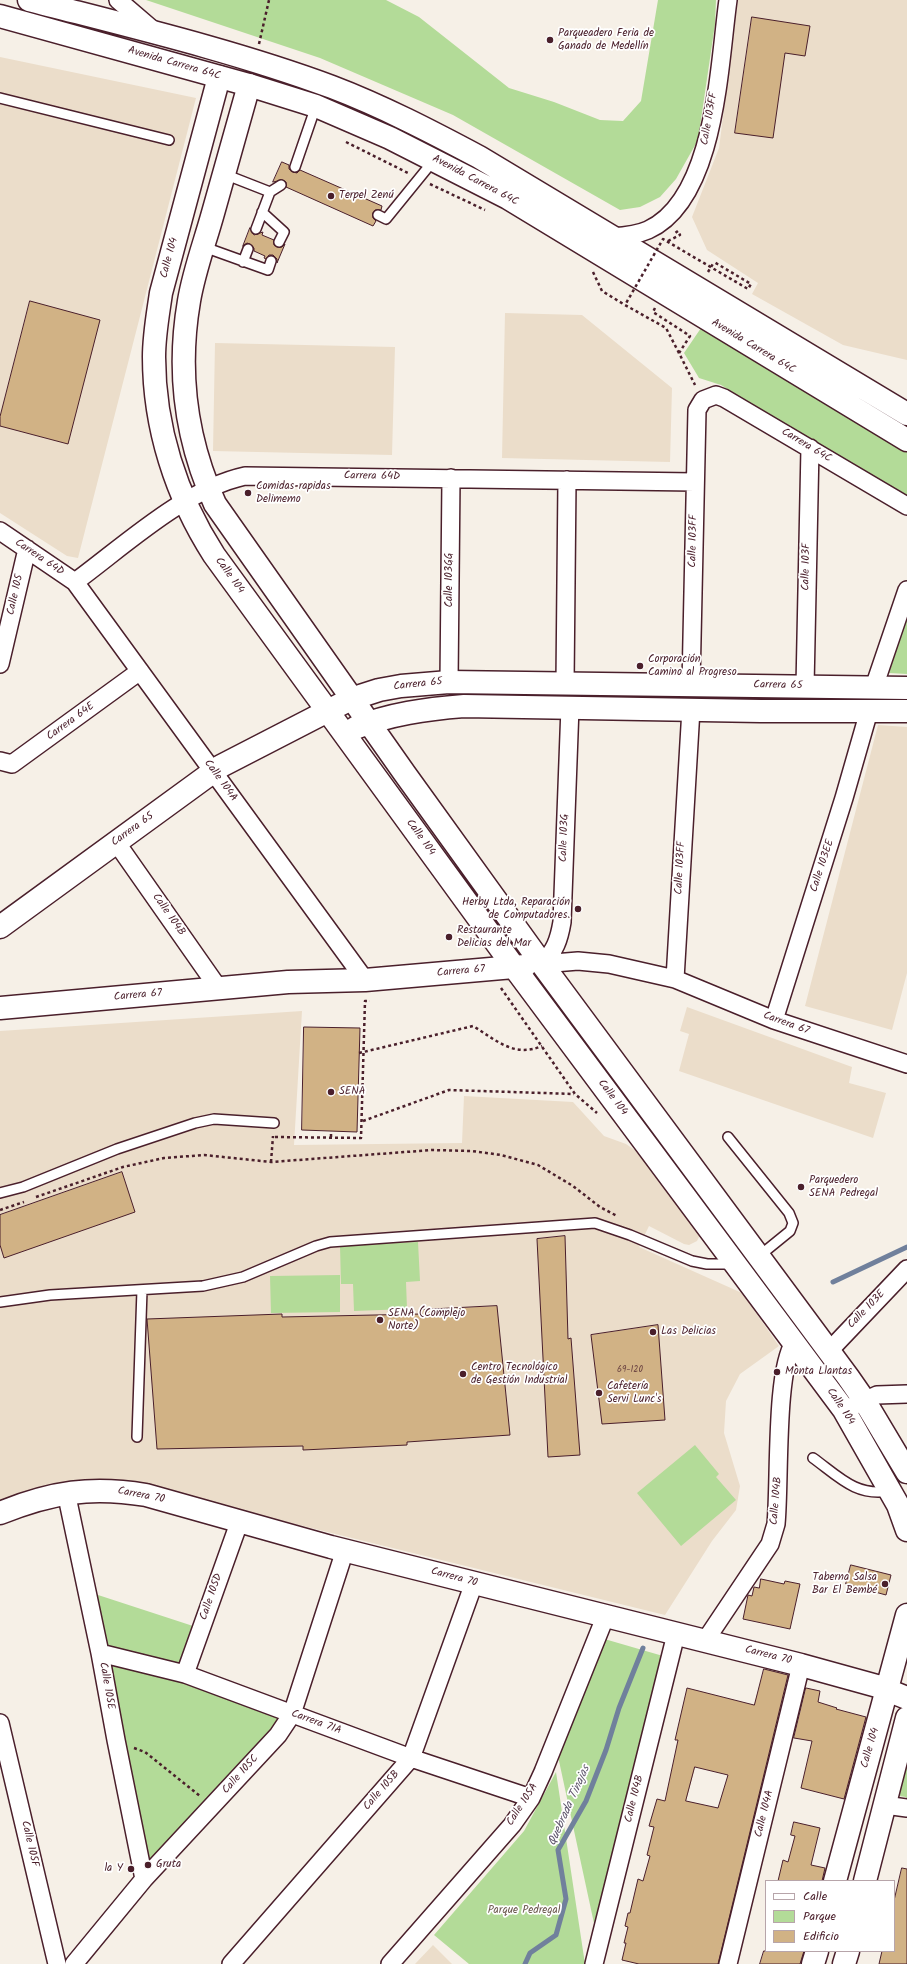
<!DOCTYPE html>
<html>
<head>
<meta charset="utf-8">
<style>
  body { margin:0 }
  #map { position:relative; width:907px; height:1964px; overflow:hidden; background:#f6f0e7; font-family:Kalam,sans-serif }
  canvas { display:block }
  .legend { position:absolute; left:765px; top:1880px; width:130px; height:72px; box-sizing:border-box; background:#fff; border:1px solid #b7a5aa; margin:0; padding:5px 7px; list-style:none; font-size:12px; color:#4a1f2b }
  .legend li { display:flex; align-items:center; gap:8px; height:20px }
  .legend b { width:20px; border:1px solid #b7a5aa }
</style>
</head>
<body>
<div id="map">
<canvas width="907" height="1964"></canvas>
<ul class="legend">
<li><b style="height:5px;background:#fff"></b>Calle</li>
<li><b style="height:11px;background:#b3db98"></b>Parque</li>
<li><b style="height:11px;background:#d1b285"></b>Edificio</li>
</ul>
</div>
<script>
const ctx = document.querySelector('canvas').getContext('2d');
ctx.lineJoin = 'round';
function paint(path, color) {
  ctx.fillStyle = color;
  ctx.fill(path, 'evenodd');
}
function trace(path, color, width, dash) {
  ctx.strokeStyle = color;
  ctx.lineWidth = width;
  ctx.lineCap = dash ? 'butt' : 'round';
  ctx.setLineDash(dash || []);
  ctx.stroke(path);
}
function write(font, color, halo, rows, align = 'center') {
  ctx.font = font + ' Kalam,sans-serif';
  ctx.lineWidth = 3.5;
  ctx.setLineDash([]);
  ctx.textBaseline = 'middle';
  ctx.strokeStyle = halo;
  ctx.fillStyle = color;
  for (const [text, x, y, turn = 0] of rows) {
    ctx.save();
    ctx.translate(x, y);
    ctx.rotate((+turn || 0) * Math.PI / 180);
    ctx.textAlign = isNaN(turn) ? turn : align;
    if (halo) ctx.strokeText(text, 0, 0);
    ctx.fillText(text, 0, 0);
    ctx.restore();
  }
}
const built = new Path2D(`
  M738 0H907V360L843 345 752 294 758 283 707 250 692 217 719 148Z
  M0 57 196 98 78 558 67 556 0 513Z
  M505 313 582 315 672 388 670 462 502 458Z
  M215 343 395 347 392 455 213 451Z
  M878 725 907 727V973L892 1030 805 1006Z
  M687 1007 852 1067 849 1083 886 1093 873 1138 679 1071 689 1034 680 1031Z
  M302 1011 294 1145 462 1143 464 1096 573 1102 604 1136 626 1144 649 1160 701 1233 697 1241 689 1245 684 1244 649 1226 639 1247 742 1293 779 1346 740 1374 726 1401 724 1433 740 1486 736 1510 712 1541 665 1615 112 1479 81 1481 0 1502V1031Z
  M433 1945 452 1964H415Z`);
const green = new Path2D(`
  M146 0H386L419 17 509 88 554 102 600 120 623 121 641 101 658 0H716L715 24 698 140 676 179 660 197 640 207 620 210 453 115 320 58Z
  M701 328 907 452V501L721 385 699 378 684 353Z
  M907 617V674L889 673Z
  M418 1242 420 1281 406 1282 407 1309 354 1311 353 1284H341L340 1246Z
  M340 1275V1312L271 1313 270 1276Z
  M695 1445 719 1474 716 1477 736 1500 681 1546 637 1493Z
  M95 1594 193 1626 174 1678 288 1710 275 1752 160 1861 147 1868Z
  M601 1638 663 1656 595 1928 556 1747Z
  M907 1765V1803H905L906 1797 899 1796Z
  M556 1772 585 1964H469L434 1935 524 1831Z`);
const stream = new Path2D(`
  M833 1282 907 1247
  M525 1964 530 1953 556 1935 566 1899 558 1850 586 1801 606 1750 619 1708 643 1648`);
const building = new Path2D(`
  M752 17 810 26 805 56 785 53 773 138 735 133Z
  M282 162 289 165V169L293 172 297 173 300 170 382 206 381 210H375L373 213V218L376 221 373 226 286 187V182L283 180 273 182Z
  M250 228 254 235 263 232 262 235 274 240V245L277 247H282L285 244 277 263V259L273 255H269L266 259 264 258 265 256 254 251V248L250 244 247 243 243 246Z
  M30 301 100 320 68 444 0 426V417Z
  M304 1027 360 1028 357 1132 302 1130Z
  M122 1172 135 1212 4 1258 0 1245V1215Z
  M565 1236 568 1339 571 1338 580 1455 548 1457 537 1239Z
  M497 1306 510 1435 407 1442V1445L303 1450V1446L157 1449 147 1319 282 1314V1317L421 1314 420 1310Z
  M658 1325 665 1420 602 1424 591 1335Z
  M851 1565 891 1575 886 1595 846 1584Z
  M761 1579 784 1584 785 1581 800 1584 790 1629 743 1619 748 1595 752 1596 754 1587 759 1588Z
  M764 1669 788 1675 718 1964H639L622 1960 626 1943H624L628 1927 625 1926 628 1913H630L638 1879 643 1881 650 1856 647 1855 654 1827 649 1826 657 1799 665 1801 678 1740H675L687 1688 754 1705ZM695 1767 728 1775 718 1808 686 1801Z
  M806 1688 820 1691 818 1702 837 1708 836 1709 866 1717 844 1799 801 1788 812 1741 794 1738Z
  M794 1822 820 1828 811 1865 825 1868 822 1881H778L783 1860 788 1862 795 1836 791 1835Z
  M902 1868 907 1869V1964H879L882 1951H894V1901Z
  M764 1951H804L800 1964H760Z`);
const path = new Path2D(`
  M259 44 269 0
  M346 142 408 173
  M430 184 485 210
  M668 241 680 235 678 231 674 234
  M593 272 602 291 625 305
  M708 272 714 262
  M655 308 653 312 690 336 679 353 695 385
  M501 988 575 1094 597 1113
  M359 1053 473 1026C496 1040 514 1058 542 1046
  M363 1121 449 1090 574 1094
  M275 1137 361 1138 365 1001H370
  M331 1137V1131
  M271 1162 273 1136
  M36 1197 123 1167 164 1158 204 1155 271 1162 432 1150 472 1151 501 1155 538 1165 573 1186 600 1207 617 1216
  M0 1210 24 1202
  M134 1748 145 1752 200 1796`);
const lane = new Path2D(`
  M0 98 169 140
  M295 167 316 106
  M224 174 270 192 256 229
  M270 192 281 185
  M262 212 284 232 279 242
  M378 215 386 219 434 160
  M204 247 268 270 271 261
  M243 262 248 249
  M728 1137 789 1213 793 1223 790 1231 758 1257
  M0 1193 23 1187 117 1149 195 1123 214 1119 274 1123
  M0 1302 50 1295 203 1286 243 1277 316 1246 330 1242 595 1223 630 1235 692 1261 707 1264H734
  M137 1437 142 1290
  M813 1458C838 1476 856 1497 889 1491`);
const street = new Path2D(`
  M118 0 153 30
  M612 237C625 236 637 235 648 230 716 199 719 64 728 0
  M0 531 75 582 365 980
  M75 582C124 546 185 489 245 476L695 482
  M0 664 27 549
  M449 682 451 478
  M565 683 567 480
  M691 684 697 410 703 400 716 395 724 398 907 506
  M805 686 810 448
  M874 687 907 590
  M0 761 12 764 140 671
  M116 842 219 989
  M542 964 578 961 609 964 675 979 774 1020 907 1064
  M542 964C555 951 559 940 562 922L570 707
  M675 979 691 709
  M774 1020 844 798 869 711
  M828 1352 907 1269
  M853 1406 877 1395 907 1394
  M66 1492 100 1653 116 1740 144 1879
  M705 1641 770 1544 776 1524C780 1483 775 1371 794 1343
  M100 1653 185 1674 411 1758 531 1798
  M185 1674 240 1520
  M0 1723 57 1964
  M885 1805 907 1808
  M74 1964 144 1879 278 1735 292 1714 345 1550
  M231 1964 411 1758 474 1583
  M390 1964 512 1825 531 1798 543 1772 606 1615
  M594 1964 676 1634
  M728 1964 801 1665`);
const secondary = new Path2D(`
  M219 77 161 293C158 314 154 335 154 357 154 427 176 496 214 555L514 967 844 1410 898 1505 907 1530
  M249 85C237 128 225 171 213 213 205 242 194 271 189 301 177 371 186 440 215 504L405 774 542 964 848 1377 864 1400 907 1472
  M355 728C390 714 426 709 464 706L761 711H907
  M0 927 221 766 351 699 379 690 401 686 449 682 907 688
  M0 1008 288 982 365 980 525 966
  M0 1513C52 1492 91 1486 146 1495L331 1547 801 1665 877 1686 907 1698
  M835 1881 907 1615
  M865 1881 907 1718
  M813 1964 817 1951
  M844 1964 848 1951`);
const primary = new Path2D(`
  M29 0C129 26 235 51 332 87 382 106 432 132 479 157L907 414
  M0 16 249 85 316 106 390 138 508 198 907 440`);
const pathBridge = new Path2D(`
  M679 353 666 328 625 305 663 239 748 289 751 284 714 262`);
const markers = [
  [550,40,4,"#4a1f2b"],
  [331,196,4,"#4a1f2b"],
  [248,493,4,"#4a1f2b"],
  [640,666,4,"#4a1f2b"],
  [578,909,4,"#4a1f2b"],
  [449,937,4,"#4a1f2b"],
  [331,1092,4,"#4a1f2b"],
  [801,1187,4,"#4a1f2b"],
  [380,1320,4,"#4a1f2b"],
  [653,1332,4,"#4a1f2b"],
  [777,1372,4,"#4a1f2b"],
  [463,1374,4,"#4a1f2b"],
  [599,1393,4,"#4a1f2b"],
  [885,1584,4,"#4a1f2b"],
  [148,1865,4,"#4a1f2b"],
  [131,1869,4,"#4a1f2b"]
];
const numberNames = [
  ["69-120",630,1370]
];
const poiNames = [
  ["Parqueadero Feria de",558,34],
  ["Ganado de Medellín",558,47],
  ["Terpel Zenú",339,196],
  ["Comidas rapidas",256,487],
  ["Delimemo",256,500],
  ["Corporación",648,660],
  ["Camino al Progreso",648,673],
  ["Herby Ltda, Reparación",570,903,"right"],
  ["de Computadores.",570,916,"right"],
  ["Restaurante",457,931],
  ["Delicias del Mar",457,944],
  ["SENA",339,1092],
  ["Parquedero",809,1181],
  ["SENA Pedregal",809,1194],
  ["SENA (Complejo",388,1314],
  ["Norte)",388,1327],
  ["Las Delicias",661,1332],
  ["Centro Tecnológico",471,1368],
  ["de Gestión Industrial",471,1381],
  ["Monta Llantas",785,1372],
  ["Cafetería",607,1387],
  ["Servi Lunc's",607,1400],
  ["Taberna Salsa",877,1578,"right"],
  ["Bar El Bembé",877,1591,"right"],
  ["Gruta",156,1865],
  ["la Y",123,1869,"right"]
];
const streetNames = [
  ["Avenida Carrera 64C",174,64,16],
  ["Calle 103FF",710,119,-80],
  ["Avenida Carrera 64C",475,181,28],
  ["Calle 104",170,258,-75],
  ["Avenida Carrera 64C",753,347,31],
  ["Carrera 64C",806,446,31],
  ["Carrera 64D",372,477,1],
  ["Calle 103FF",694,541,-89],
  ["Carrera 64D",39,558,34],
  ["Calle 103F",807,567,-89],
  ["Calle 104",229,576,54],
  ["Calle 103GG",450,580,-90],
  ["Calle 105",16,595,-77],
  ["Carrera 65",418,685,-6],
  ["Carrera 65",778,686,1],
  ["Carrera 64E",71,722,-36],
  ["Calle 104A",220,781,54],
  ["Carrera 65",133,830,-36],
  ["Calle 104",420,838,54],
  ["Calle 103G",565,838,-88],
  ["Calle 103EE",823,866,-72],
  ["Calle 103FF",681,868,-87],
  ["Calle 104B",168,915,55],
  ["Carrera 67",461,972,-5],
  ["Carrera 67",138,996,-5],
  ["Carrera 67",786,1024,20],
  ["Calle 104",612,1098,53],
  ["Calle 103E",867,1310,-46],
  ["Calle 104",840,1407,56],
  ["Carrera 70",141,1496,11],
  ["Calle 104B",777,1501,-85],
  ["Carrera 70",454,1578,15],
  ["Calle 105D",212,1597,-71],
  ["Carrera 70",768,1656,14],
  ["Calle 105E",106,1686,80],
  ["Carrera 71A",316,1723,20],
  ["Calle 104",871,1748,-74],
  ["Calle 105C",241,1775,-48],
  ["Calle 105B",382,1791,-49],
  ["Calle 104B",635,1799,-76],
  ["Calle 105A",523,1805,-57],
  ["Calle 104A",765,1814,-76],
  ["Calle 105F",29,1844,77]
];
const parkNames = [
  ["Parque Pedregal",524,1911]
];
const waterNames = [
  ["Quebrada Tinajas",570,1806,-66]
];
paint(built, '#ebddca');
paint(green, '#b3db98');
trace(stream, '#70809c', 5);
paint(building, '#d1b285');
trace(building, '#4a1f2b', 1);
trace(lane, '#4a1f2b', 12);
trace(street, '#4a1f2b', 20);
trace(secondary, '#4a1f2b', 25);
trace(primary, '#4a1f2b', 25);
trace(path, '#4a1f2b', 2.5, [3, 3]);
trace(lane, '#fff', 9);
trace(street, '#fff', 17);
trace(secondary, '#fff', 22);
trace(primary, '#fff', 22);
trace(pathBridge, '#4a1f2b', 2.5, [3, 3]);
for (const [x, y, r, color] of markers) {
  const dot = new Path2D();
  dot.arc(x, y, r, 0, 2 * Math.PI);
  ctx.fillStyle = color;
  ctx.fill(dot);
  trace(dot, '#fff', 1.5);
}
write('9px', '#6c4442', null, numberNames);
write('11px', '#4a1f2b', '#fff', poiNames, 'left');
write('11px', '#4a1f2b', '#fff', streetNames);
write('11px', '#6a574c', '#fff', parkNames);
write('italic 12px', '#60576d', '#fff', waterNames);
</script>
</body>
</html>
